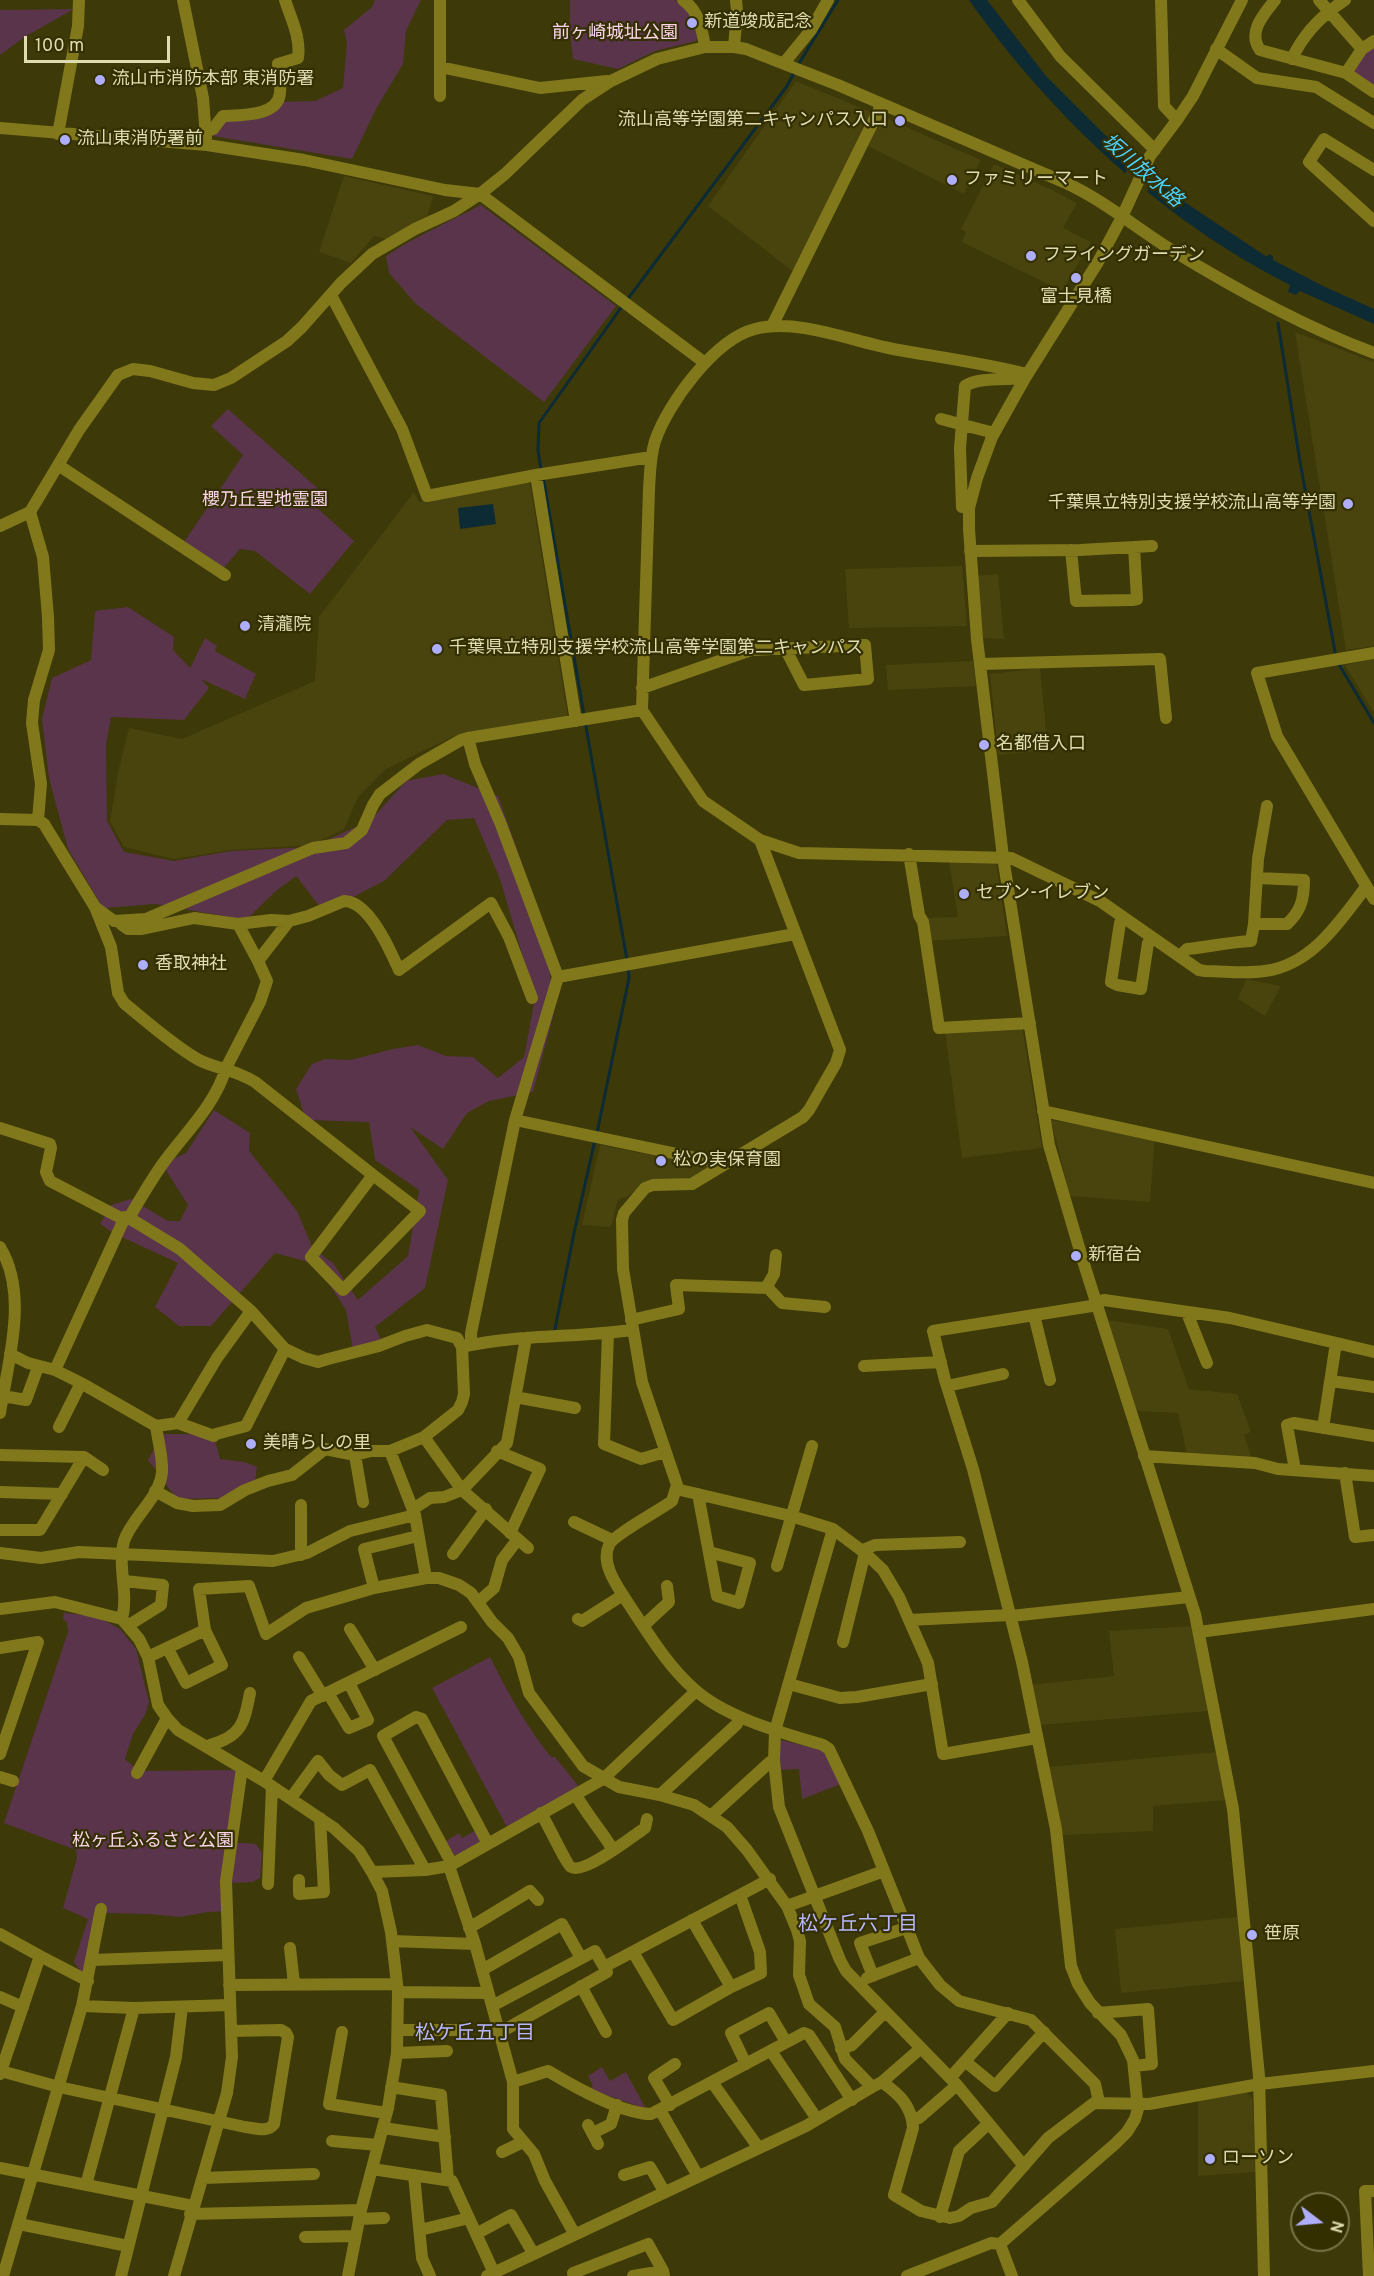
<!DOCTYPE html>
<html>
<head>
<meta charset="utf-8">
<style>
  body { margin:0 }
  #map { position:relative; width:1374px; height:2276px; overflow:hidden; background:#3d3908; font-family:Overpass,sans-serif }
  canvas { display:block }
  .north { position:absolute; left:1290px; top:2192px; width:60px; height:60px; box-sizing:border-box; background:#332f00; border:2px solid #787447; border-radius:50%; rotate:106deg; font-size:16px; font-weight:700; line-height:24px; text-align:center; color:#dfdcb2 }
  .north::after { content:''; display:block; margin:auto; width:21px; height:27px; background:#afaefa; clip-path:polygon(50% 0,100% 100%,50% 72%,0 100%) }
  .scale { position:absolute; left:24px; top:36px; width:146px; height:27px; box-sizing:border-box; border:3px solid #dfdcb2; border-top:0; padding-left:8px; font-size:18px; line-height:21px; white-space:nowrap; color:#dfdcb2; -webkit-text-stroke:4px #332f00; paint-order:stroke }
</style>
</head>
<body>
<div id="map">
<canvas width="1374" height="2276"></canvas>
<div class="north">N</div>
<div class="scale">100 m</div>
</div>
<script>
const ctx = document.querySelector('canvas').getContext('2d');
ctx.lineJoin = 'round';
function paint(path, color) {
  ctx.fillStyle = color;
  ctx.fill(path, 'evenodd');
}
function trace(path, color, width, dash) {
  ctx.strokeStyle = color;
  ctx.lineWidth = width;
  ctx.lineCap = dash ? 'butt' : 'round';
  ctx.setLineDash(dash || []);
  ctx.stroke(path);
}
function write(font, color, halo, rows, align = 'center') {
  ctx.font = font + ' Overpass,"Noto Sans JP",sans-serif';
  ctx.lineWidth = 4.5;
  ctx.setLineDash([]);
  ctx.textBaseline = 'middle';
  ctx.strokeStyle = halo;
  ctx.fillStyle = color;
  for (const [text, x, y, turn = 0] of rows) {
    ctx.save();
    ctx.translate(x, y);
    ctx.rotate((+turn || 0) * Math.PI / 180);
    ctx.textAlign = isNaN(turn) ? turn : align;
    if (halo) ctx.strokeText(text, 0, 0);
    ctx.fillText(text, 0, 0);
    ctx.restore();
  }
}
const built = new Path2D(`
  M796 81 871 112 794 272 708 206Z
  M881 116 981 160 964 194 866 145Z
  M994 164 1050 189 1077 203 1063 228 1091 242 1062 291 962 242 966 232 961 229Z
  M344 176 433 196 427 218 386 239 374 236 351 263 319 252Z
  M1295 332 1374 362V646L1346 650Z
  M523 481 530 484 568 718 455 736 427 749 386 769 358 797 344 829 311 845 231 850 174 859 124 847 110 821 119 768 129 728 182 739 315 681 319 617 414 492 419 502Z
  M962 566 967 626 849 628 845 569Z
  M998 574 1004 639 982 638 976 576Z
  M1374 659V713L1345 665Z
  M973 661 976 686 888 690 886 665Z
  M1040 668 1048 750 998 755 990 674Z
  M949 861H996L1007 936 928 941 925 918 958 917Z
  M1246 979 1281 986 1265 1016 1238 999Z
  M1022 1026 1042 1148 962 1158 945 1031Z
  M1051 1120 1155 1138 1150 1202 1070 1196Z
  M600 1145 712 1167 695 1177 648 1181 627 1197 618 1199 611 1227 582 1225Z
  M1107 1320 1168 1329 1189 1389 1237 1394 1251 1432 1244 1435 1252 1459 1187 1454 1178 1413 1136 1411Z
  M1193 1626 1208 1711 1038 1725 1030 1685 1114 1676 1109 1631Z
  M1217 1752 1226 1800 1153 1806V1831L1063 1835 1049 1767Z
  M1238 1917 1243 1981 1121 1993 1115 1929Z
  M1245 2091 1253 2099 1255 2172 1198 2176V2101Z`);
const green = new Path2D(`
  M375 0H421L406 31 403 64 376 109 352 159 213 136 227 113 279 102 315 101 343 88 347 43 344 30 372 7Z
  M570 0H675C688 10 703 23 696 41L655 51 618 69 573 59 570 33Z
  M0 9 2 10 74 9 26 36 0 55Z
  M1374 48V87L1355 74 1354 71 1366 52Z
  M481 205 616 306 544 402 416 304 389 273 386 256C416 236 449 222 481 205Z
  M228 409 324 494 316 507 354 541 310 594 255 551 240 549 223 569 184 542 243 455 211 426Z
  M128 607 174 637 173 650 190 668 205 638 217 646 215 651 256 674 245 699 201 679 209 688 184 720 111 717 106 745 107 821 124 852 174 861 231 851 312 847 371 820 406 781 443 774 498 796 531 889 548 956 554 1013 533 1092 489 1101 467 1113 443 1149 410 1127 448 1180 425 1288 375 1327 382 1342 353 1350 346 1310 316 1264 275 1253 211 1326H179L155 1307 178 1263 113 1233 100 1224 111 1205 131 1199 168 1221H180L188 1205 162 1164 186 1153 214 1110 250 1133 249 1151 297 1211 313 1249 333 1263 358 1300 408 1256 419 1190 375 1160 369 1122 306 1120 296 1089 312 1064 325 1059 350 1060 393 1049 418 1045 446 1056 473 1057 498 1078 524 1057 535 998 500 879 474 818 447 820 384 881 324 912 296 876 276 891 246 920 156 904 103 908 68 849 49 778 42 719 52 678 91 660 95 611Z
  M162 1434H193L215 1440 220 1459 245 1462 257 1467 255 1481 224 1498 177 1499 148 1460Z
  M64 1613 96 1616 120 1629 136 1649 149 1702 145 1715 133 1734 125 1759 139 1771 235 1770 237 1777 228 1842 256 1844 262 1853 260 1878 253 1882 230 1883 229 1911 208 1912 180 1917 149 1914 103 1913 99 1955 83 1975 74 1962 88 1919 63 1908 77 1858 76 1850 4 1823 68 1632 67 1622 63 1620Z
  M490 1657C508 1693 526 1726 551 1757H555L580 1788 543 1806 507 1827 432 1688Z
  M781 1740 822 1750 831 1761 841 1784 802 1799 799 1769 781 1770 777 1746Z
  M478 1829 481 1841 457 1855H454L446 1841 459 1833 462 1838Z
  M602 2067 610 2081 626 2072 646 2109 589 2089 593 2086 588 2076Z`);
const water = new Path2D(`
  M969 0H987L1046 76 1104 134 1155 180 1186 203 1267 257 1269 254 1273 256V260L1323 286 1374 309V324L1300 291 1296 295 1288 292 1290 285C1162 220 1052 117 969 0Z
  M493 504 496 524 460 529 458 508Z`);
const pier = new Path2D(`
  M1131 154 1154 174 1146 195 1125 176Z`);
const stream = new Path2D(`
  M798 65 838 0
  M627 300 787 86 795 71
  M1278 323 1300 462 1336 657
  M541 469 538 451 539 423 623 305
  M543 476 584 715
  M1338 663 1374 723
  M585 721 627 960
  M597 1133 629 978 628 966
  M555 1329 574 1233 595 1140`);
const minor = new Path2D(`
  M183 0 203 98 206 138
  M683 0C699 11 702 29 705 47
  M1018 0 1060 56 1155 150
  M1161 0 1164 106 1177 120
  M1242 0 1193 96 1177 120 1150 156 1122 217 1098 262 1025 378 992 437 977 478 969 508V529L977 639 1003 857 1049 1145 1083 1261 1195 1614 1233 1809 1259 2076 1264 2276
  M1275 0C1264 14 1247 32 1260 50L1346 73 1374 92
  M1319 0 1362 49
  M734 47 737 11 736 0
  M1216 49 1257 78 1316 87 1374 123
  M1292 59C1303 34 1322 15 1345 0
  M784 63 811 30 828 0
  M440 67 540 88 607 81
  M1346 73 1362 49 1374 41
  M440 96V0
  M0 128 207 145 304 160 445 190 480 194 705 363
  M205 132 213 129 223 116C240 115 278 117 280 93 281 83 279 73 278 64L298 58C301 37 291 19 285 0
  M58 134 78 26 79 0
  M1374 170 1324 139 1309 162 1374 221
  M331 295 402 429 427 496 536 475 651 457
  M772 326 882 104
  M1027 374C983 363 938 357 893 349 851 341 798 318 755 329 715 339 668 403 655 441 650 457 650 473 649 490L642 710 703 801 760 840 840 1050 836 1063 809 1110 803 1117 692 1184 653 1185 645 1188 624 1213 622 1220 623 1269 642 1382 677 1485 672 1501C660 1510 613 1535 609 1545 600 1564 618 1587 628 1603 648 1633 667 1665 694 1689 726 1718 783 1733 823 1745L829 1749 868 1831 919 1958 940 1985 959 2001 1031 2020 1095 2084 1099 2102
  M941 419 994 433
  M58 465 225 575
  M536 475 576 721
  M962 507 960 448 965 386C978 377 1007 380 1025 378
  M30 512 43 557 48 617 49 650 34 700 32 723 41 784 38 820
  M0 526 30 512 79 430 118 375 133 369 150 371 193 383 214 385 231 378 287 341 302 327 341 283 372 254 415 229 454 211 480 194 505 174 582 100 611 81 657 59 705 47H734L746 49 838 85 1066 183C1103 200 1135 227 1170 249 1235 289 1302 326 1374 353
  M1071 550 1076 601 1132 600 1137 599 1134 547
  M970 551 1080 550 1152 546
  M1374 653 1257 673 1277 736 1374 899
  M981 664 1160 659 1166 718
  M642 688 751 650 865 645 868 679 804 685 785 648
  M0 819 38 820 44 824 95 907 114 921 146 919 301 853 313 848 346 843 362 830 373 805 380 794 419 764 461 740 468 738
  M760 840 799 853 1011 858 1100 901 1199 970 1205 971C1225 971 1246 974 1265 971 1312 965 1340 921 1366 887
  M909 854 919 915 923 922 939 1028 1030 1023
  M95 907 111 947 118 993 124 1003C146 1021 174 1046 199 1060 220 1070 234 1069 255 1082L373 1175 311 1257 343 1290 420 1211 373 1175
  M1124 918 1120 923 1111 982 1117 985 1141 989 1148 943 1152 937
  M121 924 128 929H142L194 918 238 924 271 920 289 921 308 916 344 901C369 901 390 950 399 970L491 903 509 937 532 998
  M238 924 258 961
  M1254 924H1287C1301 911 1304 899 1304 880L1257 878
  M1181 955 1187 949C1209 947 1229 942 1251 941L1254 924 1258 859 1267 806
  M558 977 500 822 475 764 468 738 642 710
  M1043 1111 1374 1183
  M515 1120 725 1164
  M0 1128 50 1144 51 1148 46 1172 50 1181 119 1217 129 1218 180 1249 251 1311 285 1349 304 1358 318 1362 328 1359 379 1346 405 1336 427 1330 457 1338 462 1347C518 1334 576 1338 632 1330
  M129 1218C140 1199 151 1180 164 1162 186 1132 215 1105 226 1068L260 1002 267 981 258 961 289 921
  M0 1247C29 1295 8 1360 0 1413
  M766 1288 774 1274 776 1255
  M1097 1302 1104 1300 1230 1318 1374 1352
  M1187 1313 1207 1363
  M1034 1315 1050 1380
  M631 1320 679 1309 676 1285 768 1288 782 1303 825 1307
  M608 1333 604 1444 641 1459 665 1452
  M471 1345V1333L515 1120 558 977 795 934
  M10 1354 28 1363 55 1370 81 1383 59 1427
  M864 1366 941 1362
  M55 1370 125 1217
  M1331 1381 1374 1387
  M81 1383 156 1426 178 1423 217 1358 251 1311
  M947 1386 1003 1374
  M3 1396 26 1400 38 1367
  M515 1397 575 1408
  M178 1423 214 1436 216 1434 246 1426 285 1349
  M1323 1428 1336 1343
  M424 1437 462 1490 528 1548
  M390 1451 415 1515 426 1578
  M497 1451 540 1469 510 1533
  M0 1455 84 1457 103 1470
  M355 1455 363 1502
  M1144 1456 1255 1463 1278 1469 1374 1476
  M1295 1470 1287 1425 1294 1423 1374 1436
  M1345 1473 1355 1537 1374 1535
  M676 1489 791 1516 833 1529 865 1553 883 1570 899 1597 928 1663 943 1754 1037 1738
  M155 1491 177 1503 193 1506 220 1505 245 1490 268 1481 292 1475 325 1449 355 1455 371 1451H390L424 1437 458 1410 462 1402 464 1394 462 1347
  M0 1492 62 1494
  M698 1494 717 1596 739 1603 750 1563 709 1552
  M301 1505V1555
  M413 1509 430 1498 444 1497 462 1490 507 1443 526 1338
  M574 1522 612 1540
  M833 1529 775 1731 774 1761 779 1807 840 1960 846 1971 957 2085 1024 2166
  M0 1530H40L84 1457
  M863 1550 875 1545 960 1542
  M0 1553 41 1558 79 1552 273 1561 307 1553 350 1531 415 1515
  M453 1554 486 1509
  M777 1566 812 1446
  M124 1581 163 1585 161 1605 129 1625
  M374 1588 364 1549 418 1536
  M478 1602 494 1588 502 1560 518 1539
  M0 1609 55 1602 122 1619 139 1639 148 1657 158 1705 167 1718 178 1730 264 1781 334 1828 359 1851 372 1872 425 1870 449 1866 603 1779 696 1691
  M1011 1616 1189 1597
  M122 1619C129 1594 117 1566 124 1541 132 1517 160 1498 162 1472 163 1458 158 1441 156 1426
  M578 1619 582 1621 623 1595
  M909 1620 1010 1615
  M643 1626 669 1602 667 1586
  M350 1629 375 1670
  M1199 1632 1374 1609
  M843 1642 865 1553
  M0 1648 38 1642 0 1754
  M168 1649 186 1683 222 1665 205 1630 199 1589 249 1586 266 1634 306 1608 374 1588 426 1578H439L459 1585 471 1593 492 1622 508 1638 519 1657 529 1693 583 1766 619 1787 660 1795 694 1805 727 1827 747 1850 787 1906 797 1930 800 1941 799 1975 809 2004 835 2027 845 2059 872 2087 882 2082 921 2048
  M148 1657 205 1630
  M299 1657 323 1696
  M789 1684 840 1698 857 1697 932 1684
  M328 1693 349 1728 368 1720 349 1683
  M208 1748 210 1745C242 1736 244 1723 250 1693
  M137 1773 167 1718
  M0 1777 13 1781
  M264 1781 311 1701 461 1627
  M576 1795C587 1815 602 1831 613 1850
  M660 1795 737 1724 740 1717
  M291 1798 318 1761 329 1775 342 1785 370 1770 425 1870
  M541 1813C546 1821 567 1865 571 1867 584 1875 633 1836 645 1828L647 1819
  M712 1815 770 1762 774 1761
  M452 1864 383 1736 416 1717 422 1719 488 1844
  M449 1866 475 1944 513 2082 548 2071C573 2086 622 2114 651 2114L804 2033 809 2035 852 2100
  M299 1880V1894L324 1892 320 1818
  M268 1884 272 1786
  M787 1906 884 1871
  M692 1920 731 1987 761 1973 760 1952 740 1895
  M469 1928 530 1891 538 1900
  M0 1934 40 1956 0 2074
  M392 1941 475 1944
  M290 1948 294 1984
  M633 1952 673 2020 731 1987
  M40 1956 88 1981
  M92 1960 228 1955
  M604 1967 770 1879
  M482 1970 562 1924 581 1958
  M873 1976 860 1943 906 1928
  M867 1978 919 1958
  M229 1985 397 1984
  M581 1986 606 2032
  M398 1992 488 1993
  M0 1997 23 2007
  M82 2006 134 2008 230 2005
  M492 2006 595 1951 607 1972 499 2033
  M1098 2013 1148 2009 1152 2064 1134 2066
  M399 2030H461
  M342 2032 329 2104 386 2113
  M841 2049 852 2045 885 2012
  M771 2051 817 2119
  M397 2053 447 2051
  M966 2062 995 2086 1044 2032
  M746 2064 731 2033 769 2013 786 2042
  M1 2071 59 2087 245 2127C255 2128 268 2133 274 2124L288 2037 286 2033 281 2030 231 2031
  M950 2078 1008 2013
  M513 2082V2129L534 2154 545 2181 574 2233
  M712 2082 758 2147
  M882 2082C899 2094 912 2106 913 2128L894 2195 921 2211 950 2218 959 2216 971 2208 992 2202 1048 2138 1094 2103 1149 2104 1260 2084 1374 2071
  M391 2087 441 2095 448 2180
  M670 2105 654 2078 675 2064
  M660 2110 698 2176
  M913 2119 919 2118 957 2085
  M588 2125 598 2144
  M383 2128 445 2137
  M593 2133 611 2124 617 2105
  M332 2141 378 2145
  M502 2152 523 2142
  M0 2168 193 2206
  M372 2169 452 2181 494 2273
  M414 2175 422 2258 430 2276
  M624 2175 650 2167 664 2191
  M203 2178 314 2174
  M86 2185 134 2008
  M190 2214 361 2210
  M940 2217 959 2151 988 2124
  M359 2219 384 2218
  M19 2224 128 2246
  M420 2230 469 2218
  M476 2234 511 2215 533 2253
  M305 2237 356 2236
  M1000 2244 1012 2276
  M3 2276 82 2006 101 1909
  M121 2276 176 2057 182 2007
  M174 2276 227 2093 232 2057 226 1881 242 1768
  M348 2276 361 2210 388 2108 397 2053 398 1992 391 1932 382 1891 372 1872
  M487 2276 806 2126 872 2087
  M574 2276 573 2273 648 2244 663 2271
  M633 2276 663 2271 664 2276
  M907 2276 991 2243 1000 2244 1115 2144 1127 2132 1135 2119 1138 2109 1133 2060 1121 2035 1090 2003 1078 1984 1071 1966 1056 1829 1022 1662 973 1469 945 1380 933 1331 1098 1305
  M1369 2276 1365 2191H1374`);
const markers = [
  [692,23,6,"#afaefa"],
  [100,80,6,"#afaefa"],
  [900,121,6,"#afaefa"],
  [65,140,6,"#afaefa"],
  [952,180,6,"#afaefa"],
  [1031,256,6,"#afaefa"],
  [1076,278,6,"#afaefa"],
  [1348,504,6,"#afaefa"],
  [245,626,6,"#afaefa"],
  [437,649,6,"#afaefa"],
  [984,745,6,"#afaefa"],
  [964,894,6,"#afaefa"],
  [143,965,6,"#afaefa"],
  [661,1161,6,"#afaefa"],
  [1076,1256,6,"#afaefa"],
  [251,1444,6,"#afaefa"],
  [1252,1935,6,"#afaefa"],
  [1210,2159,6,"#afaefa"]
];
const poiNames = [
  ["新道竣成記念",704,23],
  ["流山市消防本部 東消防署",112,80],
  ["流山高等学園第二キャンパス入口",888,121,"right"],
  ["流山東消防署前",77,140],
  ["ファミリーマート",964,180],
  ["フライングガーデン",1043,256],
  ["富士見橋",1076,298,"center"],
  ["千葉県立特別支援学校流山高等学園",1336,504,"right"],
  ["清瀧院",257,626],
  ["千葉県立特別支援学校流山高等学園第二キャンパス",449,649],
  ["名都借入口",996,745],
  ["セブン-イレブン",976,894],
  ["香取神社",155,965],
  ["松の実保育園",673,1161],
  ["新宿台",1088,1256],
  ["美晴らしの里",263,1444],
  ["笹原",1264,1935],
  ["ローソン",1222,2159]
];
const parkNames = [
  ["前ヶ崎城址公園",615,34],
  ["櫻乃丘聖地霊園",265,501],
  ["松ヶ丘ふるさと公園",153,1842]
];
const waterNames = [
  ["坂川放水路",1141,172,41]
];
const neighbourhoodNames = [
  ["松ケ丘六丁目",858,1926],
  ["松ケ丘五丁目",475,2035]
];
paint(built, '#49440e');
paint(green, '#59344a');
paint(water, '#0d2b35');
paint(pier, '#3d3908');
trace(stream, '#0d2b35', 3);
trace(minor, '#81781c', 12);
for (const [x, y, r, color] of markers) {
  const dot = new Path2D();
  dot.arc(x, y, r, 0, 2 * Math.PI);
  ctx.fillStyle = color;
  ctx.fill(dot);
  trace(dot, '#332f00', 2);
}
write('18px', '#dfdcb2', '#332f00', poiNames, 'left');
write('18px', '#fbd4ea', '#332f00', parkNames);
write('italic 20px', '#4bd2ff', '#332f00', waterNames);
write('20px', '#b7b6fe', '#332f00', neighbourhoodNames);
</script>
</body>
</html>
